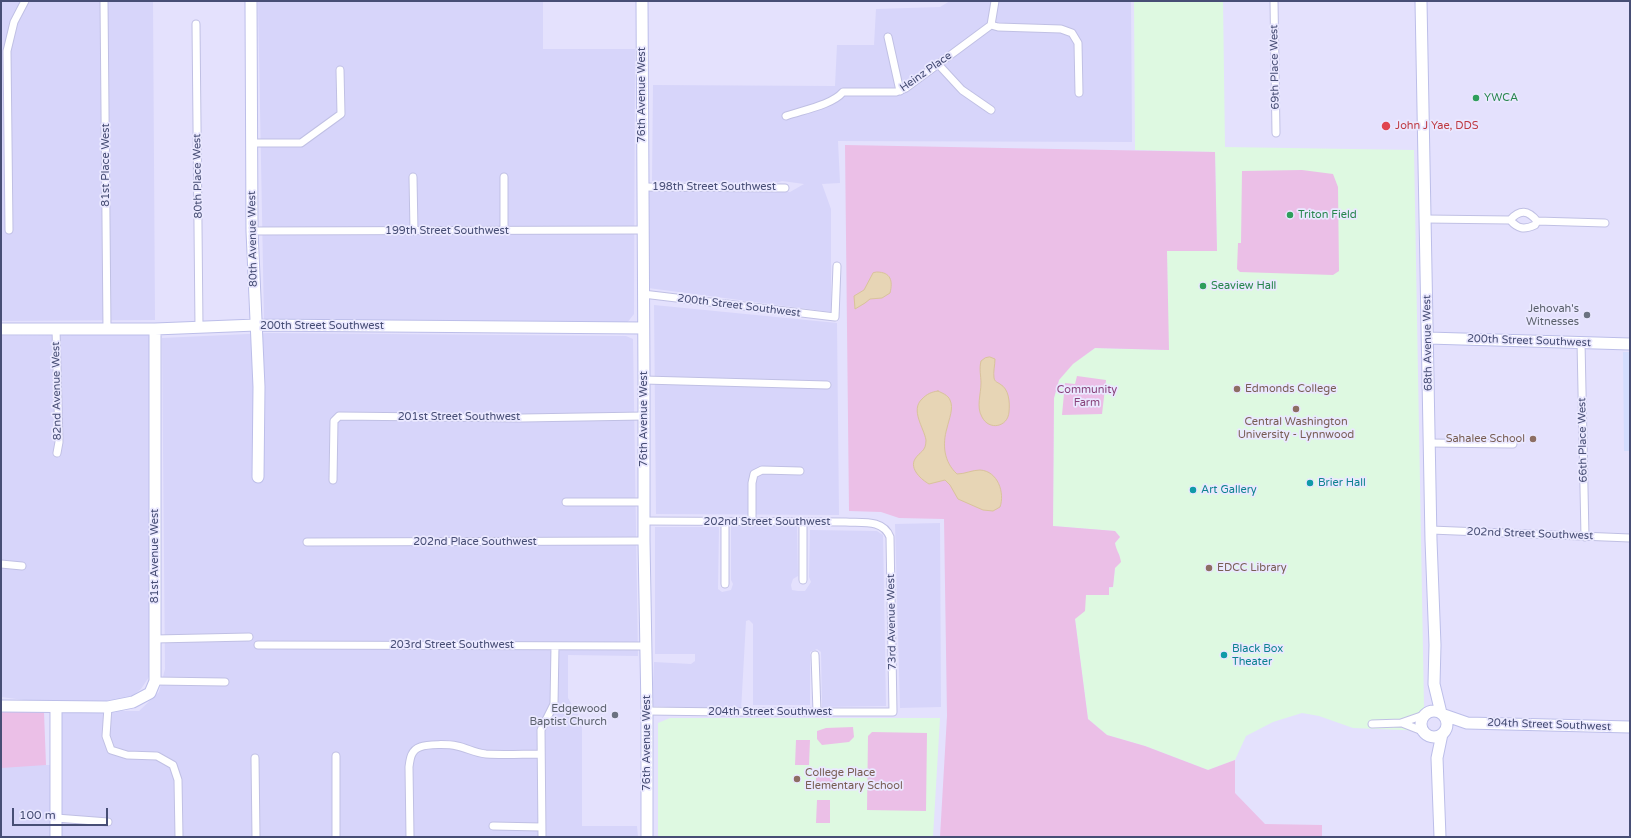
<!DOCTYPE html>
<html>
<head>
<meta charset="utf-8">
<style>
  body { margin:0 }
  #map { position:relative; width:1631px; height:838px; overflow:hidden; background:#e4e1fd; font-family:"Varela Round",sans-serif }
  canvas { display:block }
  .frame { position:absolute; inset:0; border:2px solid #474e75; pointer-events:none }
  .scale { position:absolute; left:12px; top:808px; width:96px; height:18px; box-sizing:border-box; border:2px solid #474e75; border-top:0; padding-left:5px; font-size:12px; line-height:14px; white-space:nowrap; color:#474e75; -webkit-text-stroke:3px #eae8ff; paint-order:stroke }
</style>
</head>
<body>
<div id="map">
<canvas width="1631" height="838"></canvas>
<div class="frame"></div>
<div class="scale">100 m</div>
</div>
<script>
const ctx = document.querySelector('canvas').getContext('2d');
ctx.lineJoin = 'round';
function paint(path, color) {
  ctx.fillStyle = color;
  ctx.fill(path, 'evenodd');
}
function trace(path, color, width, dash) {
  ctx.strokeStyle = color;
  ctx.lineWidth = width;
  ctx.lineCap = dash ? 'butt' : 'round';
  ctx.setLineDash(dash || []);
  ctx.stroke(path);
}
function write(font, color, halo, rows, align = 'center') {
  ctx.font = font + ' "Varela Round",sans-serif';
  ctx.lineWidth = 3.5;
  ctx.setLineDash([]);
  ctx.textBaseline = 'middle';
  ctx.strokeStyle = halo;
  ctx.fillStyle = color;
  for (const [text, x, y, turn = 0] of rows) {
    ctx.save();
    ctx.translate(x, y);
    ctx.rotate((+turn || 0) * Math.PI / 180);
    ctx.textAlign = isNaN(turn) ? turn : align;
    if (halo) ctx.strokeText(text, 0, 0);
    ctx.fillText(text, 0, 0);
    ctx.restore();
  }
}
const residential = new Path2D(`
  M1 1H153L155 320 1 321Z
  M258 1H543V49H635L634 314 627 323 264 321Z
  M950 1H1131L1132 142 838 141 840 183 822 184 831 209V312L648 288 646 189 790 192 804 184 782 181 772 184 652 181 653 85 835 86 837 45H874L876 9 940 7Z
  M654 305 837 323 839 515 656 514Z
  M269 333 626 336 633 339 638 656 568 655V698L582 721V826H637L638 837H1V765H59L60 711H139L159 692 165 669 162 338Z
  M146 334 150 336 151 674 141 689 130 698 111 701H32L1 697V336Z
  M940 523 941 707 900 708 895 524Z
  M731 526H797L798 576 793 579 791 585 792 590 798 591H805L811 582 809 577 810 530 877 531 883 535 886 706 822 707 821 652 817 649 810 652V705H753V624L749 620 746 621 741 711 652 706 654 662 691 664 695 661V654H655V527H719L718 589 722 592 731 590 733 584 731 580Z`);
const commercial = new Path2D(`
  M1623 352H1630V451H1624Z`);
const education = new Path2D(`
  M1134 1H1223L1225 147 1414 150 1424 707 1426 731 1353 728 1319 716 1302 713 1273 722 1246 736 1235 760 1208 770 1145 746 1107 735 1088 719 1075 619 1086 595 1113 587 1115 568 1120 556 1116 550 1115 543 1120 537 1115 531 1053 526 1054 398 1059 380 1072 364 1095 348 1168 350 1167 251H1217L1215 152 1135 150Z
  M670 718H940L933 837H658V723Z`);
const green = new Path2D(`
  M845 145 1215 152 1217 251H1167L1169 350 1095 348 1073 364 1059 380 1054 398 1053 526 1115 531 1120 537 1115 543C1116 550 1120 554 1121 562L1115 568 1113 587H1109V595H1086L1085 611 1075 619 1088 719 1107 735 1145 746 1208 770 1235 760V793L1265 824 1322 825V837H940L947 716 944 519 899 518 881 512 849 511Z
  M1302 170 1333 174 1338 187 1339 271 1333 275 1240 272 1237 269 1238 243H1241L1242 171Z
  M1077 376 1106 380 1102 414 1062 415 1065 383 1075 384Z
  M1 711 44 712 46 765 1 768Z
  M853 727 854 737 849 742 822 745 817 739V731L826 728Z
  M872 732 927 733 926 811 867 810 868 736Z
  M796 740H810L809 765H795Z
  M816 773 834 774V786H816Z
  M817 800H830V823H816Z`);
const water = new Path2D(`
  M877 272C891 272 893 281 890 293L882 298 870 299 865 303 855 309 854 296 864 290 873 273Z
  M990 357 995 359C995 365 993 372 994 378 995 382 997 382 1000 384 1009 389 1010 402 1009 412 1008 427 989 431 982 417 976 407 981 394 981 383 981 376 979 369 981 361L985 358Z
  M938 391C942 393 948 395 950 400 954 408 949 419 947 428 942 445 944 462 957 474 965 474 972 470 980 470 998 471 1005 493 1000 507L993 511 983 510 958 499 950 485 945 480 929 484C922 480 909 469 915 459 920 451 926 452 926 440 924 428 910 410 922 399 927 394 931 392 938 391Z`);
const street = new Path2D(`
  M104 1 107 329
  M1274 1 1276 133
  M196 24 199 327
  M991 25 998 27 1061 29 1072 33 1078 43 1079 93
  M888 37 900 91
  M938 64 962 90 991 110
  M786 116C803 110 832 105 843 92H896L906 88 991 25 995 1
  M251 143H301L341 114 340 70
  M413 177 414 231
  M642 187 785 188
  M1426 219 1510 220C1520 209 1528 210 1537 221
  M1510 220C1518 229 1524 230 1535 225L1537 221
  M1537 221 1605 223
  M9 230 7 51 14 22 25 1
  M504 230V177
  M252 231 642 230
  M643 294 835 317 837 266
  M56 329 59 442 57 453
  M1581 342 1585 537
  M644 380 827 385
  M1429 443 1513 444
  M333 480 334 421 339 416 522 418 644 416
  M566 502H644
  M644 521 846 522C862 523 883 519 890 537L893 712H728L647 711
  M752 522V483L754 474 762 470 800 471
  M803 522V580
  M1431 530 1630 538
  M307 542 644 541
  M1 564 22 566
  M725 584V522
  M155 639 249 637
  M258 645 645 646
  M815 655 817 712
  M155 681 225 682
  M108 707 106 736 111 750 127 755 157 756 173 765 178 780 179 837
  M1402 723 1425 732
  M1372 724 1401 723 1424 715
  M336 756V837
  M255 758 256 837
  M56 818 108 822
  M493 826 541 827
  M410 837 409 767C410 759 411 750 420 747 428 744 448 744 457 746 467 748 475 753 486 754 504 755 523 754 541 754
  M542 837 541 730 554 704 555 646`);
const secondary = new Path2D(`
  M251 1 252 231 259 387 258 477
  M642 1 644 380V541L647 711V837
  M1421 1 1431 540 1435 645 1434 684 1441 713
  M1 329H155L256 325 643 328
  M1428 338 1630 344
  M1 706 108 707 133 702 150 693 155 681V329
  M1421 724a13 13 0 1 1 26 0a13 13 0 1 1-26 0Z
  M1444 715 1467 723 1630 727
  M56 837V707
  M1440 837 1437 758 1442 734`);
const markers = [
  [1476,98,4,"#2e9e5b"],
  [1386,126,5,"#e0444e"],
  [1290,215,4,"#2e9e5b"],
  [1203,286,4,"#2e9e5b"],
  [1587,315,4,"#6b7280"],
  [1237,389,4,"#8d6e63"],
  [1296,409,4,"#8d6e63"],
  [1533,439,4,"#8d6e63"],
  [1310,483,4,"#0f9aa8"],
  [1193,490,4,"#0f9aa8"],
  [1209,568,4,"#8d6e63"],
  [1224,655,4,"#0f9aa8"],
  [615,715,4,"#6b7280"],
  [797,779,4,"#8d6e63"]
];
const streetNames = [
  ["69th Place West",1275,67,-91],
  ["Heinz Place",926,72,-35],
  ["76th Avenue West",642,95,-90],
  ["81st Place West",106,165,-90],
  ["80th Place West",198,176,-91],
  ["198th Street Southwest",714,187],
  ["199th Street Southwest",447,231],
  ["80th Avenue West",253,239,-91],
  ["200th Street Southwest",739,306,7],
  ["200th Street Southwest",322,326],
  ["200th Street Southwest",1529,341,2],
  ["68th Avenue West",1428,343,-91],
  ["82nd Avenue West",57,391,-91],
  ["201st Street Southwest",459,417],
  ["76th Avenue West",644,419,-90],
  ["66th Place West",1583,440,-91],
  ["202nd Street Southwest",767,522],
  ["202nd Street Southwest",1530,534,2],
  ["202nd Place Southwest",475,542],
  ["81st Avenue West",155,556,-90],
  ["73rd Avenue West",892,622,-91],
  ["203rd Street Southwest",452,645],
  ["204th Street Southwest",770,712],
  ["204th Street Southwest",1549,725,2],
  ["76th Avenue West",647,743,-90]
];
const leisureNames = [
  ["YWCA",1484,98],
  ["Triton Field",1298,215],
  ["Seaview Hall",1211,286]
];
const healthNames = [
  ["John J Yae, DDS",1395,126]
];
const worshipNames = [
  ["Jehovah's",1579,309],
  ["Witnesses",1579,322],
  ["Edgewood",607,709],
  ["Baptist Church",607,722]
];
const educationNames = [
  ["Edmonds College",1245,389],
  ["Central Washington",1296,422,"center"],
  ["University - Lynnwood",1296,435,"center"],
  ["Sahalee School",1525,439,"right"],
  ["EDCC Library",1217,568],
  ["College Place",805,773],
  ["Elementary School",805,786]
];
const parkNames = [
  ["Community",1087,390],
  ["Farm",1087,403]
];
const cultureNames = [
  ["Brier Hall",1318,483],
  ["Art Gallery",1201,490],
  ["Black Box",1232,649],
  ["Theater",1232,662]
];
paint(residential, '#d7d5fa');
paint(commercial, '#d4ddfe');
paint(education, '#def9e1');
paint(green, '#ebbfe7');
paint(water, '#e7d5b5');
trace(water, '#d9c39b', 1);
trace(street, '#c0c0e4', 9);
trace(secondary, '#bcbee9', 13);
trace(street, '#fff', 7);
trace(secondary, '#fff', 11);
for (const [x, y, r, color] of markers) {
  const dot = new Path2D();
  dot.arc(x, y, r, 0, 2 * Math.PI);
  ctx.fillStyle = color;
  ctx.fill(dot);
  trace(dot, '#eae8ff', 1.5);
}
write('11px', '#474e75', '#eae8ff', streetNames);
write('11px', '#27864d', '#eae8ff', leisureNames, 'left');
write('11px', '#be3a42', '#eae8ff', healthNames, 'left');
write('11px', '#5b616d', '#eae8ff', worshipNames, 'right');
write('11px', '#785e54', '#eae8ff', educationNames, 'left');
write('11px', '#88437b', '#eae8ff', parkNames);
write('11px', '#0d838f', '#eae8ff', cultureNames, 'left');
</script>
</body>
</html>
